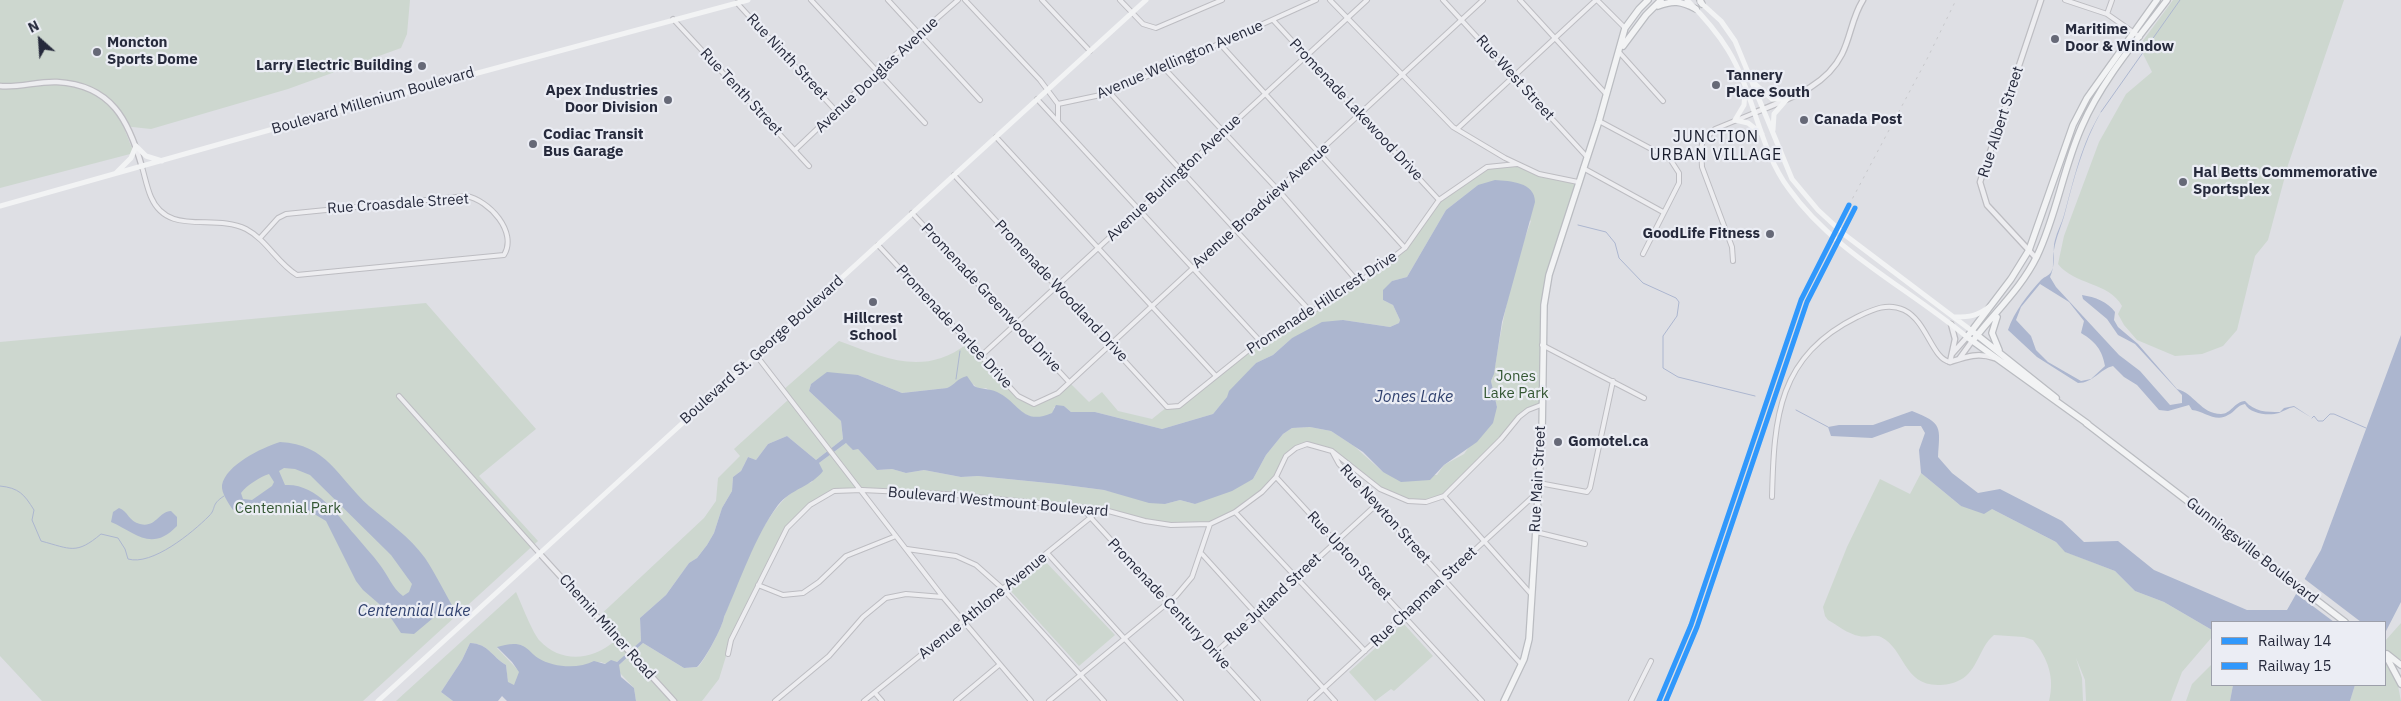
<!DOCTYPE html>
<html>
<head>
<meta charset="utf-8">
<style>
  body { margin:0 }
  #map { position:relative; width:2401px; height:701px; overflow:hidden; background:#dedfe4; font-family:"IBM Plex Sans",sans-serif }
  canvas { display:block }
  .legend { position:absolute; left:2211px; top:621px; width:175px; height:65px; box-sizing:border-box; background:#ebedf4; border:1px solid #9c9faa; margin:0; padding:6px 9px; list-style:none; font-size:15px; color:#262a3c }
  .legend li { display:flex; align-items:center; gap:10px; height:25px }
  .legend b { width:25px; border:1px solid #9c9faa }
  .north { position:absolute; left:15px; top:15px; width:50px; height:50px; -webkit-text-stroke:4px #ebedf4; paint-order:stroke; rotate:334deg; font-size:14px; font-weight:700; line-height:20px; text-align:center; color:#262a3c }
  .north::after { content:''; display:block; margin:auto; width:18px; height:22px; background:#262a3c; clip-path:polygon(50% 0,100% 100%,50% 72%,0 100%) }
</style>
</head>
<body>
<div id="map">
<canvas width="2401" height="701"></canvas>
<ul class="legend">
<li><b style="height:6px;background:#3098fc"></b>Railway 14</li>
<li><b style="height:6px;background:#3098fc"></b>Railway 15</li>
</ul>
<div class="north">N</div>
</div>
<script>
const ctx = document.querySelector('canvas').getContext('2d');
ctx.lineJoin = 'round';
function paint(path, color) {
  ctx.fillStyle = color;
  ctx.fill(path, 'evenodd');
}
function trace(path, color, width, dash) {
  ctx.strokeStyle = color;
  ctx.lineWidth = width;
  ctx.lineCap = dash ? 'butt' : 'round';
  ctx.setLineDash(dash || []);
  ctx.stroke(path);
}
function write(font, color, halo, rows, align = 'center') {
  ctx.font = font + ' "IBM Plex Sans",sans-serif';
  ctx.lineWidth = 4.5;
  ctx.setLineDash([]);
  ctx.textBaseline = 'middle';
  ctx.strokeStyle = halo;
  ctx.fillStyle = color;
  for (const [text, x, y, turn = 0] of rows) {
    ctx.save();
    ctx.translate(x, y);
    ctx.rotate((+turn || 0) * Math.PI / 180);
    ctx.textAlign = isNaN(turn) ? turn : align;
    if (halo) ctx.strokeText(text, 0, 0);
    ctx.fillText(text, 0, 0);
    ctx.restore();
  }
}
const green = new Path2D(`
  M0 0H410L407 34 401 48 288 89 151 129 123 126 134 153 0 188Z
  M2173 0H2344L2288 165 2268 240 2255 256 2237 330 2223 346 2202 354 2175 356 2137 340 2124 325 2118 314 2122 306C2109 282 2074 285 2058 264L2064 236 2099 142 2126 94 2152 72 2139 46Z
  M1517 164 1539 174 1578 182 1559 240 1544 305 1541 405 1528 410 1444 496 1426 502 1408 501 1380 489 1332 451 1307 444 1296 448 1286 456 1271 485 1235 512 1210 524 1171 525 1145 521 1101 509 945 494 834 491 810 505 787 528 731 640 719 679 702 701H636L634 688 619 672V665L643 643 684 668 698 667C705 660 723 626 724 617 741 577 766 494 812 482L819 463 846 443 858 449 877 470 892 469 906 473 924 470 961 477 978 476 1058 484 1104 490 1165 504 1180 500 1195 504 1253 479 1266 455 1283 434 1292 428 1310 427 1331 431 1354 446 1383 472 1437 475 1444 465 1464 454 1497 407 1491 381 1494 373C1502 322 1512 270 1531 221L1478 185 1446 210 1407 277 1392 281 1383 300 1393 305 1400 320 1399 323 1390 327 1343 320 1292 338 1273 355 1256 363 1213 414 1162 429 1095 412H1071L1064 406 1054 407 1053 413 1039 419 1026 415 986 388 979 389 970 382 947 388 902 393 858 375 817 380 811 384 809 391 841 421 843 439 816 460 787 436 768 444 756 460 748 457 741 471 733 477 732 491 722 508 714 533 707 545 697 558 689 563 666 595 640 618 641 641C630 650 617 670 601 662L587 665 510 701 506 665C491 656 489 644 470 643L462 660 441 692 453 701H396L516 592C521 603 533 634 540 641 561 663 591 661 615 641L596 619 704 518 716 501 718 478 740 456 734 449 788 400 782 391 839 341C885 358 923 377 967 344L1018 396 1033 404 1047 399 1069 382 1089 402 1102 392 1118 411 1152 419 1167 407 1179 406 1260 341 1275 335 1374 272 1405 248 1439 200 1487 167ZM513 644 523 646 517 669 497 648Z
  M426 303 536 429 479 476 538 541 363 701H42L0 656V342Z
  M1921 473 1961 506 1992 509 2056 542 2066 552 2115 571 2135 591 2164 602 2212 630V637L2182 672 2171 701H2086L2085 680 2076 658 2082 678 2083 701H2049C2055 678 2048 658 2033 640L2024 637 1994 635C1979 647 1978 671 1960 680 1953 684 1945 685 1938 685 1903 685 1905 649 1881 637 1874 634 1866 638 1859 636 1848 634 1837 625 1828 620L1825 616 1823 607 1847 547 1880 479 1910 494Z
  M1044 560 1115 635 1079 666 1009 589Z
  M1403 623 1433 656 1394 691 1391 689 1375 701 1349 672Z
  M2401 623V659L2392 672 2398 686 2401 701H2350L2355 685H2385V641Z
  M2212 664V685H2233L2230 701H2186L2192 684Z`);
const water = new Path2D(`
  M2101 112C2083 144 2074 178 2065 213 2062 225 2056 237 2054 250 2052 259 2055 267 2050 277L2056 287 2119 355 2140 371 2170 405 2182 403V395L2135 344 2118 335 2107 319 2083 299 2082 295C2095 297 2108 302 2115 312L2114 320 2118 327 2138 344 2177 389C2194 393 2201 414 2221 414 2231 414 2234 402 2245 401 2255 412 2266 412 2280 412L2284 408 2294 406 2312 418 2294 407C2288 408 2284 411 2279 413 2269 416 2250 414 2245 404 2237 405 2235 412 2228 415 2216 423 2204 411 2192 410L2189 405 2168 411 2159 410 2137 385 2124 377 2113 366C2100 369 2093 383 2078 383L2037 357 2008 330C2014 312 2028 294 2041 280 2045 276 2050 276 2052 270 2056 261 2052 249 2055 240 2057 231 2062 223 2064 215 2074 179 2081 144 2101 112ZM2040 284 2069 302 2084 321 2081 333C2096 342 2102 350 2105 366L2091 379 2081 381 2048 362 2036 350 2031 336 2016 320 2021 307Z
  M1495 180C1510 181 1535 182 1535 202L1502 322 1494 374 1491 381 1497 407 1493 423 1477 442 1444 465 1430 480 1401 482 1383 472 1363 452 1331 431 1310 427 1292 428 1283 434 1266 455 1253 479 1232 491 1195 504 1180 500 1165 504 1149 503 1104 490 1058 484 978 476 961 477 924 470 906 473 892 469 877 470 858 449 853 450 846 443 819 463 823 471C812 486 791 489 778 505 755 536 740 581 724 617 723 626 705 660 697 667L684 668 643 643 619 665 621 677 634 688 636 701H507L502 696 498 701H453L441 692 462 660 470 643C489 644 491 656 506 665L508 682 514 685 519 672 512 662 497 647C505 645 515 642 523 646 529 649 533 655 538 658 554 668 579 669 594 661L605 664 611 660 617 662 641 641 640 618 666 595 689 563 697 558 707 545 714 533 722 508 732 491 733 477 741 471 748 457 756 460 768 444 787 436 816 460 843 439 841 421 809 391 811 384 827 372 858 375 902 393 947 388C955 385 956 379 967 376L974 386C981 390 989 388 997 392 1020 403 1022 426 1052 413L1056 405 1064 406 1071 412H1095L1162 429 1213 414 1227 397 1229 391 1256 363 1273 355 1292 338 1322 322 1343 320 1390 327 1399 323 1400 320 1393 305 1383 300V290L1392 281 1407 277 1446 210 1478 185Z
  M2401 335V602L2385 633V622H2212V630L2164 602 2135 591 2115 571 2065 552 2056 542 1992 509 1984 514 1961 506 1921 473 1919 450 1925 433 1921 426H1905L1872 438 1831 436 1828 427 1839 425H1873L1912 411C1943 423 1940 427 1938 457L1952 473 1978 493 2000 489 2062 521 2084 542 2118 541 2154 570 2247 610H2287L2321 550Z
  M280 442C327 444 338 478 369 506 388 522 410 537 425 558 435 573 444 591 453 607L439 613 414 634 401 633 385 609 363 590 356 581 326 521 296 503H285L245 512 233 510C229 504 221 493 222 485 226 465 261 448 280 442ZM284 468 295 469 310 475 391 555 412 584 409 592 403 596C392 588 388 575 380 565 372 554 363 545 355 535 337 514 316 483 285 485L279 471ZM269 474 274 482 272 486 252 500 243 499 241 493C247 485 260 477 269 474Z
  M119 508C128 511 129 522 140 524 156 528 158 512 171 511L177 517V526C151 553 135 532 111 522L113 512Z
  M2233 685H2355L2350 701H2230Z`);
const pier = new Path2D(`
  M2302 577 2361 622H2334L2294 592Z`);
const stream = new Path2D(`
  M2101 112 2180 0
  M1578 225 1606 232 1615 243 1619 258 1643 283 1676 298 1679 302 1677 316 1663 336V368L1678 377 1755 396
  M956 379 960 351
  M1796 410 1828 427
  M2312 418 2314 416 2318 421H2323L2330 414H2334L2366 428
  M0 486C19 488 24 494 34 510L32 520 41 541C71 549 76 555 101 534L118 538 125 549 128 559C152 566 192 533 209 516 217 508 210 505 224 496`);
const minor = new Path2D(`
  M811 0 925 123
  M888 0 980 100
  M965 0 1040 80 1058 104 1110 93 1316 0
  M1042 0 1090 51
  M1120 0 1143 24 1156 28 1222 0
  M1330 0 1453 127 1505 158 1539 174 1578 182
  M1443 0 1587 157
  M1520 0 1606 94
  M1597 0 1625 28
  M2065 0 2107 14 2140 37
  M737 3 836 111
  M2107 14 2112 0
  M673 19 809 166
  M1273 20 1439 200
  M1221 45 1405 248
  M1619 52 1663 101
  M1165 69 1279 191 1358 282
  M1110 93 1311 312
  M1037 99 1260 341
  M1058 120V104
  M1599 121 1670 159 1679 173V183L1643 254
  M1457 129 1596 0
  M996 137 1216 376
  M795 150 895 55 958 0
  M142 167C145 177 147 188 151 197 168 237 214 213 246 229 267 240 277 263 297 275L504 255C518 232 489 200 466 196L286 214 278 218 260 238
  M1583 168 1663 212
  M954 175 1167 407 1179 406 1260 341 1275 335 1374 272 1405 248 1439 200 1487 167 1517 164
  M912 213 1069 382
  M878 245 1018 396 1034 404 1058 393C1199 261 1342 132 1483 0
  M1733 261 1732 247 1702 167 1701 148 1703 141 1715 129 1754 113
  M1542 345 1644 398
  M756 355 943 597 1031 701
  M981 356 1367 0
  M399 396 540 554
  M1333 453 1339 464 1521 664
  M1276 477 1482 701
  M1539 483 1587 492 1590 488 1613 381
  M1444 496 1532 595
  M1772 497C1774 417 1778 356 1857 317 1872 310 1887 302 1904 310 1927 321 1932 359 1950 362
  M1081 507 1258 701
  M1235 512 1365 651
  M1536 532 1585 544
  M907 549 956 556 976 565 1003 589 1104 701
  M1048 554 1181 701
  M1202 554 1335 701
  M758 585 783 595 803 593 819 582 846 556 896 536
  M1215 653 1376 505
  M728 654 731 640 787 528 810 505 834 491 862 490 945 494 1101 509 1145 521 1171 525 1210 524 1235 512 1262 492 1276 477 1286 456 1296 448 1307 444 1332 451 1380 489 1408 501 1426 502 1444 496 1501 439 1519 417 1528 410 1541 405
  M875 693 882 701
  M775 701 829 656 863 617 886 598 906 594 943 597
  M864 701 1101 509
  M956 701 999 665
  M1049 701 1176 596 1192 577 1210 524
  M1310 701 1538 492
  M1631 701 1651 661`);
const tertiary = new Path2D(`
  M0 86C19 88 38 81 57 82 112 85 129 121 142 167
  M1754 113C1787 99 1825 88 1842 54 1851 36 1852 17 1863 0
  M2036 258 1987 205 1980 182 2041 0
  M1951 324 1955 339 1950 362C1965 357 1978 352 1994 358
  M1952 354 1967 337
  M1959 359 1972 341
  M540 554 674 701`);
const secondary = new Path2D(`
  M1687 0C1702 15 1717 32 1728 50 1754 92 1759 149 1789 189 1834 252 1908 288 1967 337
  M1700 2 1721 21 1735 41 1792 179 1818 210 1845 235 1972 331
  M1754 83 1772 99H1787
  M1745 92 1744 105 1735 120 1748 123 1762 134
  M1773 130 1774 114 1787 99
  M136 146 146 156 162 161
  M116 173 131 158 136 146
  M0 206 337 111 748 0
  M1955 317C1970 317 1977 316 1989 307
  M378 701 1146 0`);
const primary = new Path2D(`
  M1700 0 1702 4
  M1658 6C1673 0 1681 1 1696 9
  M1623 46 1646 15 1661 0
  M1997 317 1992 333 1999 350
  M1972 331 2056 398
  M1975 338C1996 311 2022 287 2037 256 2057 214 2063 168 2082 126 2102 80 2137 40 2167 0
  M2086 423 2345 622
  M2088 424 1967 337 2011 279 2029 250 2073 125 2087 98 2157 0
  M2385 654 2401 684
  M2387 654 2401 665
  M1504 701 1524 659 1529 639 1542 434 1544 305 1549 275 1599 121 1625 28 1639 9 1648 0`);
const rail = new Path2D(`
  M1849 205 1927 59 1956 0`);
const rail1 = new Path2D(`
  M1659 701 1691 625 1801 300 1849 205`);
const rail2 = new Path2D(`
  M1666 701 1697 627 1807 302 1855 208`);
const markers = [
  [2055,39,5,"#666977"],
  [97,52,5,"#666977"],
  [422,66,5,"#666977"],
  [1716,85,5,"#666977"],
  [668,100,5,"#666977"],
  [1804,120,5,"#666977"],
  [533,144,5,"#666977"],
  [2183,182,5,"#666977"],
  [1770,234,5,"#666977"],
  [873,302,5,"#666977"],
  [1558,442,5,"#666977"]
];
const poiNames = [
  ["Maritime",2065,30],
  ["Door & Window",2065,47],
  ["Moncton",107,43],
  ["Sports Dome",107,60],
  ["Larry Electric Building",412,66,"right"],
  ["Tannery",1726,76],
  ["Place South",1726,93],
  ["Apex Industries",658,91,"right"],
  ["Door Division",658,108,"right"],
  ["Canada Post",1814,120],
  ["Codiac Transit",543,135],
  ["Bus Garage",543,152],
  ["Hal Betts Commemorative",2193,173],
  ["Sportsplex",2193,190],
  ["GoodLife Fitness",1760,234,"right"],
  ["Hillcrest",873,319,"center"],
  ["School",873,336,"center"],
  ["Gomotel.ca",1568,442]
];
const streetNames = [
  ["Rue Ninth Street",787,57,47],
  ["Avenue Wellington Avenue",1180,60,-23],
  ["Avenue Douglas Avenue",877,75,-43],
  ["Rue West Street",1515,78,48],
  ["Rue Tenth Street",741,92,47],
  ["Boulevard Millenium Boulevard",373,101,-16],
  ["Promenade Lakewood Drive",1356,110,47],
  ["Rue Albert Street",2001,122,-72],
  ["Avenue Burlington Avenue",1174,178,-43],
  ["Rue Croasdale Street",398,204,-4],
  ["Avenue Broadview Avenue",1261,206,-42],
  ["Promenade Woodland Drive",1061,291,47],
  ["Promenade Greenwood Drive",991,298,47],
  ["Promenade Hillcrest Drive",1322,303,-33],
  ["Promenade Parlee Drive",954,327,47],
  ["Boulevard St. George Boulevard",762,350,-42],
  ["Rue Main Street",1538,479,-87],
  ["Boulevard Westmount Boulevard",998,502,5],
  ["Rue Newton Street",1385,514,48],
  ["Gunningsville Boulevard",2252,551,38],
  ["Rue Upton Street",1349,556,47],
  ["Rue Chapman Street",1424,597,-43],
  ["Rue Jutland Street",1273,599,-43],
  ["Promenade Century Drive",1169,604,47],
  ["Avenue Athlone Avenue",983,606,-39],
  ["Chemin Milner Road",607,627,48]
];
const parkNames = [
  ["Jones",1516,377],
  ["Lake Park",1516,394],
  ["Centennial Park",288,509]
];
const neighbourhoodNames = [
  ["JUNCTION",1716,137],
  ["URBAN VILLAGE",1716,155]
];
const waterNames = [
  ["Jones Lake",1414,397],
  ["Centennial Lake",414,611]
];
paint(green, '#cdd7cf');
paint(water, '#acb6cf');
paint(pier, '#dedfe4');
trace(stream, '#acb6cf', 1);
trace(minor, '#bdbdc2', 6);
trace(tertiary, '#bdbdc2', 7);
trace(primary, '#babcc1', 8);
trace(minor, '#ededf0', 4);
trace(tertiary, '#ededf0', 4.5);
trace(secondary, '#f2f3f4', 5);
trace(primary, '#f2f3f4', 5.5);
trace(rail, '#c7c8cb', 1, [2.5, 5]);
trace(rail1, '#3098fc', 5);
trace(rail2, '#3098fc', 5);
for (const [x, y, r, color] of markers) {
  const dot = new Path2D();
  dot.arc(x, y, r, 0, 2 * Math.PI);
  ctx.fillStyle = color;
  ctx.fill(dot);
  trace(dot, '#ebedf4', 2);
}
write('bold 15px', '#262a3c', '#ebedf4', poiNames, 'left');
write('15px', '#262a3c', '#ebedf4', streetNames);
write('15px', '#345733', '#ebedf4', parkNames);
ctx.letterSpacing = '1px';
write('16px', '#181c2c', '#ebedf4', neighbourhoodNames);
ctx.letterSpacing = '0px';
write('italic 16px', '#31426f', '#ebedf4', waterNames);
</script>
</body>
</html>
